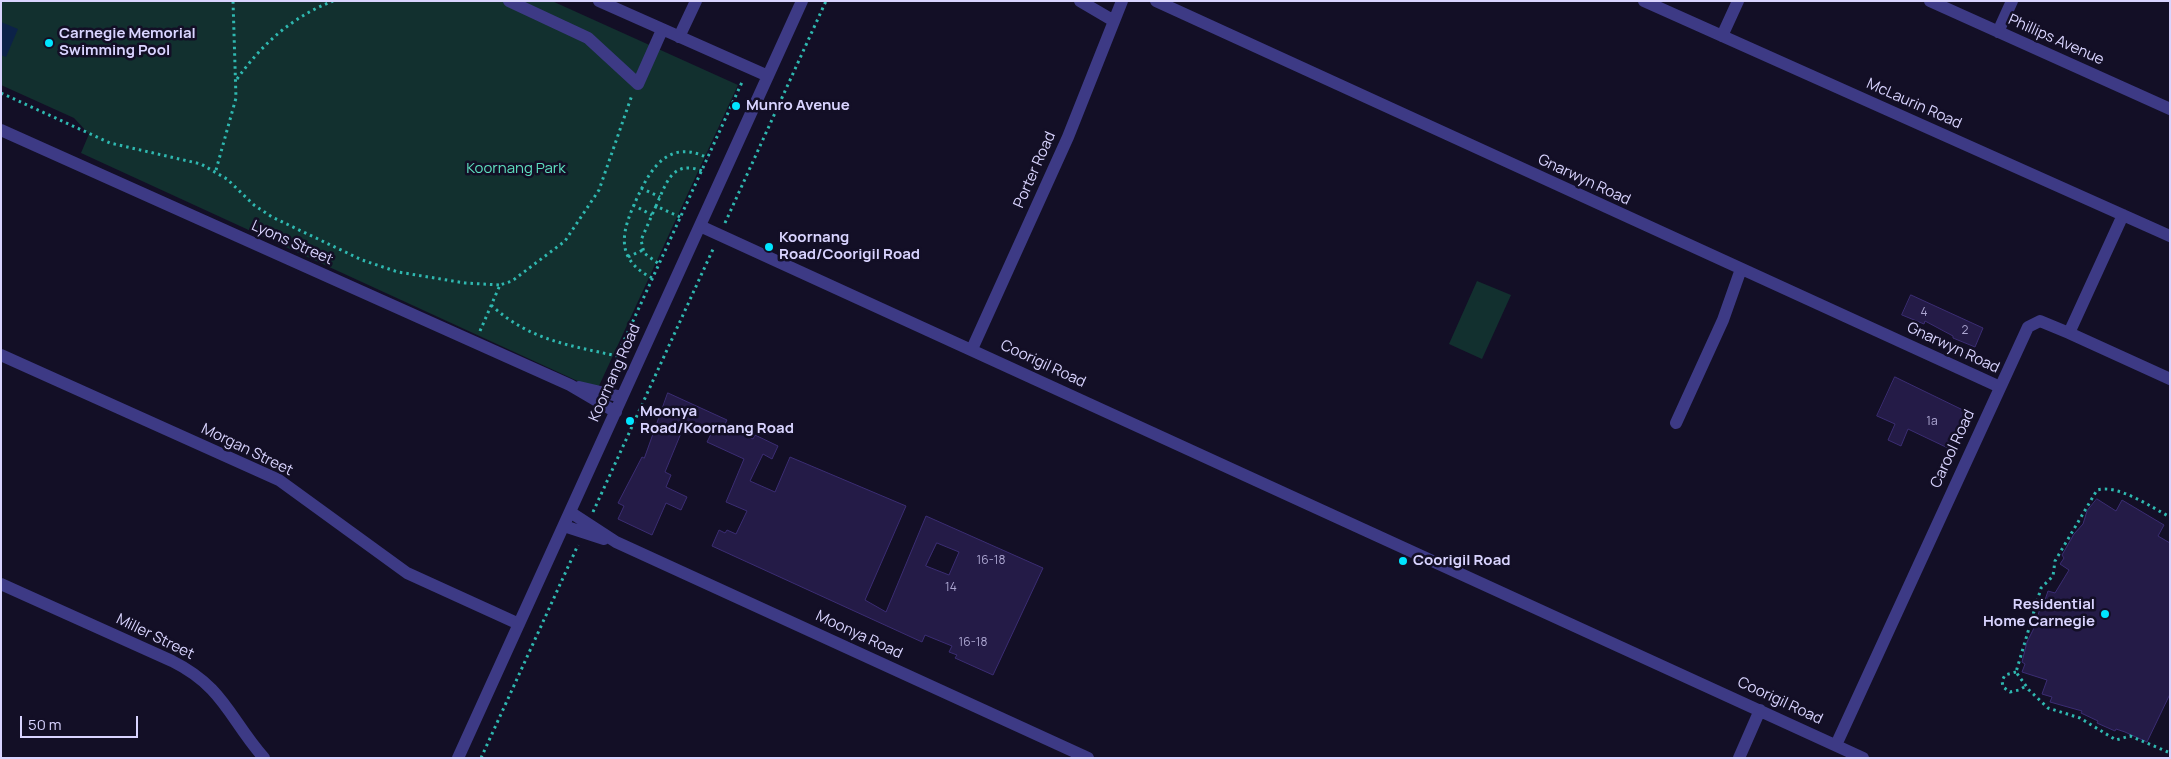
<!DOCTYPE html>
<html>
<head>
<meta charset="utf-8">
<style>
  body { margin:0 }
  #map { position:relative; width:2171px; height:759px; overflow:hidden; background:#130f26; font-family:Manrope,sans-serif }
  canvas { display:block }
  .frame { position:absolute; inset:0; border:2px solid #d9d4ff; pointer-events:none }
  .scale { position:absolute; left:20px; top:716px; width:118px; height:22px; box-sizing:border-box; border:2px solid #d9d4ff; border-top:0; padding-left:6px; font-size:15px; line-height:18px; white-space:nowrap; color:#d9d4ff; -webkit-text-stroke:4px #130f26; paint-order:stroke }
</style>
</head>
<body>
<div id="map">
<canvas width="2171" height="759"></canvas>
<div class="frame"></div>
<div class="scale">50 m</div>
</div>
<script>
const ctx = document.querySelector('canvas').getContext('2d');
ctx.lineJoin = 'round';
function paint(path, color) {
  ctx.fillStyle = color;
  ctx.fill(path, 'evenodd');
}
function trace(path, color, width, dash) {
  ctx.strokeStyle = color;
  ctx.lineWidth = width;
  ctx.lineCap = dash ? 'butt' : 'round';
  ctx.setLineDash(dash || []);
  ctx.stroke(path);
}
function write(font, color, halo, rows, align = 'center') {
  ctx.font = font + ' Manrope,sans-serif';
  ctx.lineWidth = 5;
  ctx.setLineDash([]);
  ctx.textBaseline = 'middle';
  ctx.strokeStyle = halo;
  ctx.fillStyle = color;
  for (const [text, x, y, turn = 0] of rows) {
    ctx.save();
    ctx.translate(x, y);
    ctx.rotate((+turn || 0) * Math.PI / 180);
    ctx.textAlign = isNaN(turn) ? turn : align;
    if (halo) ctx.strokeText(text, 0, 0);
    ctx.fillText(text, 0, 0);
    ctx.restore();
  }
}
const green = new Path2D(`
  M1 1H552L738 85 598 388 584 384 81 153 89 134 74 118 1 85Z
  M1477 281 1511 295 1482 359 1449 344Z`);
const water = new Path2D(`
  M1 22 18 29 6 57 1 55Z`);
const building = new Path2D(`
  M1911 295 1983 328 1975 347 1953 338V336L1925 321 1924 324 1902 315Z
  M1895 377 1967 412 1950 449 1908 429 1901 446 1888 440 1895 424 1877 416Z
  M668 393 727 420 724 426 753 439 755 435 778 446 772 459 763 454 750 481 775 492 790 457 906 506 865 600 886 612 926 516 1043 568 993 675 955 658 957 655 949 652 952 646 925 635 922 642 712 546 719 530 725 533 727 530 736 534 747 511 726 502 744 459 707 442 712 432 686 421 665 472 671 475 666 487 687 497 681 510 666 503 652 535 618 519 624 506 618 503 642 457 644 458ZM937 543 959 552 949 575 926 566Z
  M2097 499 2116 511 2122 500 2164 525 2158 536 2170 543V694L2147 742 2125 732 2116 729 2115 731 2097 723 2098 721 2081 713 2082 711 2050 702 2052 697 2042 694 2047 680 2022 672 2025 664 2022 662 2027 642 2034 628 2043 599 2045 600 2048 591 2055 593 2069 570 2060 564 2064 558 2062 555 2074 534 2083 524 2087 511Z`);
const path = new Path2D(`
  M237 79C263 43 292 17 333 1
  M1 93 110 143 201 164 227 179 254 205 272 217 362 260 398 272 465 283 500 285
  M216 170 236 98 233 1
  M641 188 660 197
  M633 205 652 215
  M656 206 641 240 644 253 659 264
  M680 217 656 206C666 184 672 159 702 171
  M725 223 826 1
  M628 257 643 250
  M652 278C613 258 622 230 638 196 652 166 670 139 708 158
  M491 305C529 340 568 345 617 356L743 80
  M480 331 500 285 512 281 565 241 599 190 632 95
  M593 512 714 247
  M2016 672 2005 675 2002 681 2003 687 2010 692 2019 690 2026 686
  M2168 752 2130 736 2116 740 2080 718 2048 708 2029 690 2016 672 2041 588 2053 576 2055 561 2097 490C2118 484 2151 507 2170 517
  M481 758 578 545`);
const minor = new Path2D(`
  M509 1 588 38 638 84 662 30
  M599 1 768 76
  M1080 1 1114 21
  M1156 1 2000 387
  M1644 1 2170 236
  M1930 1 2170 109
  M1998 32 2012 1
  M1722 36 1738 1
  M679 37 696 1
  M1 130 570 385 616 412
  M700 226 1863 758
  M2069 333 2170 379
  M972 349 1068 137 1122 1
  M1 355 279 480 407 573 519 624
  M579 387 622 397
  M1676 423 1723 320 1741 269
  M570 512 616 542 1088 758
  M564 526 604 539
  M1 584 172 661C224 687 229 718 264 758
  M1836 745 2028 327 2040 321 2069 333 2123 215
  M458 758 802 1
  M1739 758 1760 710`);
const markers = [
  [49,43,5,"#00e5ff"],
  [736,106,5,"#00e5ff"],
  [769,247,5,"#00e5ff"],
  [630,421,5,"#00e5ff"],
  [1403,561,5,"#00e5ff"],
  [2105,614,5,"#00e5ff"]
];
const numberNames = [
  ["4",1924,313],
  ["2",1965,331],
  ["1a",1932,422],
  ["16-18",991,561],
  ["14",951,588],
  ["16-18",973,643]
];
const poiNames = [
  ["Carnegie Memorial",59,34],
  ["Swimming Pool",59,51],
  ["Munro Avenue",746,106],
  ["Koornang",779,238],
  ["Road/Coorigil Road",779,255],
  ["Moonya",640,412],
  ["Road/Koornang Road",640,429],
  ["Coorigil Road",1413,561],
  ["Residential",2095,605,"right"],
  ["Home Carnegie",2095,622,"right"]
];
const streetNames = [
  ["Phillips Avenue",2056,40,24],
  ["McLaurin Road",1914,104,24],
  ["Porter Road",1035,170,-66],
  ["Gnarwyn Road",1584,180,25],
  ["Lyons Street",292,243,24],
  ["Gnarwyn Road",1953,348,25],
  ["Coorigil Road",1043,364,25],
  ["Koornang Road",615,373,-66],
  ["Carool Road",1953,449,-65],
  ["Morgan Street",247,450,26],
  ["Moonya Road",859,635,25],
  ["Miller Street",155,637,26],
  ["Coorigil Road",1780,701,25]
];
const parkNames = [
  ["Koornang Park",516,169]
];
paint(green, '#12302f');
paint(water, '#0c2248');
paint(building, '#241b47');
trace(building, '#3b2d73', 1);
trace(path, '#2fb8b0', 3, [2.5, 4]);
trace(minor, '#3d3a85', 12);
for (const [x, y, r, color] of markers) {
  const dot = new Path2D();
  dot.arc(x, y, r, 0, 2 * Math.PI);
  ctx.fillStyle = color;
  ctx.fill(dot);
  trace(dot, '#130f26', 2);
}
write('12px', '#aca6d1', null, numberNames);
write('bold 15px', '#d9d4ff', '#130f26', poiNames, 'left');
write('15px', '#d9d4ff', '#130f26', streetNames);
write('15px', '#5fe0c0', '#130f26', parkNames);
</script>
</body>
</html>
